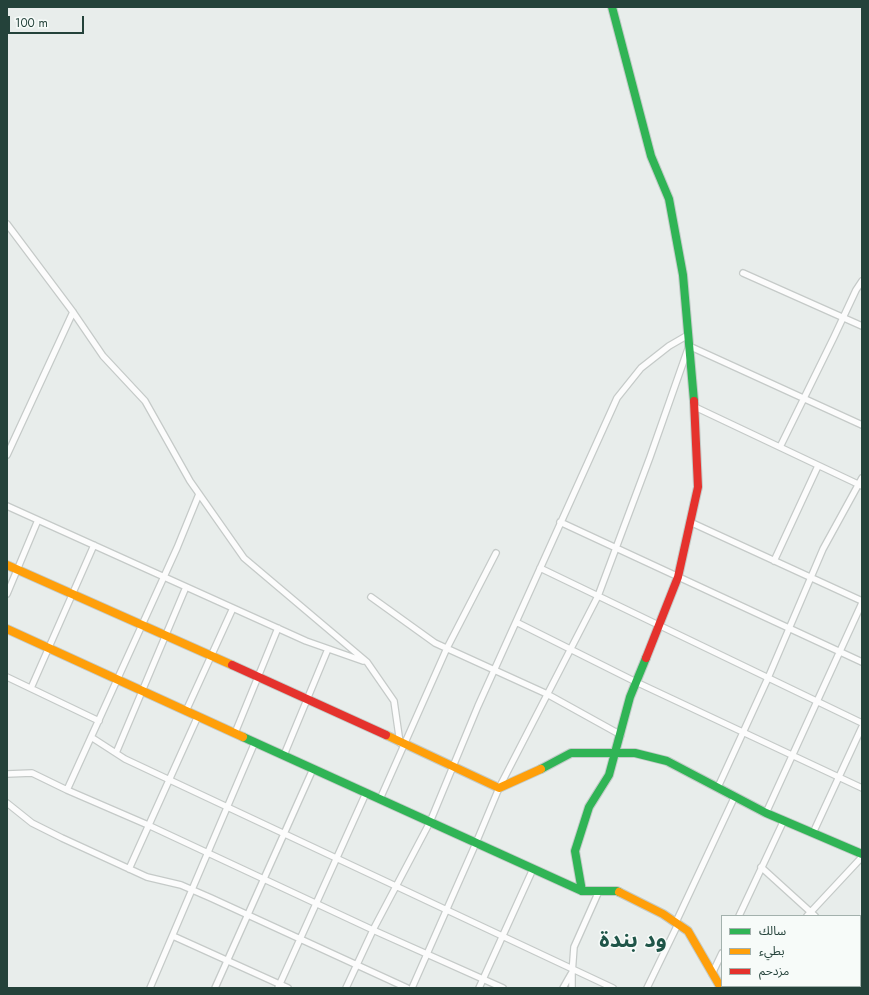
<!DOCTYPE html>
<html>
<head>
<meta charset="utf-8">
<style>
  body { margin:0 }
  #map { position:relative; width:869px; height:995px; overflow:hidden; background:#e8edeb; font-family:Jost,"Noto Sans Arabic",sans-serif }
  canvas { display:block }
  .frame { position:absolute; inset:0; border:8px solid #24423a; pointer-events:none }
  .legend { position:absolute; left:721px; top:915px; width:140px; height:72px; box-sizing:border-box; background:#f7fbf9; border:1px solid #a3b1ad; margin:0; padding:5px 7px; list-style:none; font-size:12px; color:#24423a }
  .legend li { display:flex; align-items:center; gap:8px; height:20px }
  .legend b { width:20px; border:1px solid #a3b1ad }
  .scale { position:absolute; left:8px; top:16px; width:76px; height:18px; box-sizing:border-box; border:2px solid #24423a; border-top:0; padding-left:5px; font-size:12px; line-height:14px; white-space:nowrap; color:#24423a; -webkit-text-stroke:3px #f7fbf9; paint-order:stroke }
</style>
</head>
<body>
<div id="map">
<canvas width="869" height="995"></canvas>
<div class="frame"></div>
<ul class="legend">
<li><b style="height:5px;background:#30b455"></b>سالك</li>
<li><b style="height:5px;background:#ff9f0a"></b>بطيء</li>
<li><b style="height:5px;background:#e5322d"></b>مزدحم</li>
</ul>
<div class="scale">100 m</div>
</div>
<script>
const ctx = document.querySelector('canvas').getContext('2d');
ctx.lineJoin = 'round';
function trace(path, color, width, dash) {
  ctx.strokeStyle = color;
  ctx.lineWidth = width;
  ctx.lineCap = dash ? 'butt' : 'round';
  ctx.setLineDash(dash || []);
  ctx.stroke(path);
}
function write(font, color, halo, rows, align = 'center') {
  ctx.font = font + ' Jost,"Noto Sans Arabic",sans-serif';
  ctx.lineWidth = 3;
  ctx.setLineDash([]);
  ctx.textBaseline = 'middle';
  ctx.strokeStyle = halo;
  ctx.fillStyle = color;
  for (const [text, x, y, turn = 0] of rows) {
    ctx.save();
    ctx.translate(x, y);
    ctx.rotate((+turn || 0) * Math.PI / 180);
    ctx.textAlign = isNaN(turn) ? turn : align;
    if (halo) ctx.strokeText(text, 0, 0);
    ctx.fillText(text, 0, 0);
    ctx.restore();
  }
}
const street = new Path2D(`
  M7 224 73 312 103 356 145 401 190 481 244 558 367 662 394 701 400 743
  M743 273 862 326
  M695 407 862 486
  M780 447 834 337 856 290 862 281
  M7 455 73 312
  M7 506 306 641 363 661
  M560 522 862 662
  M690 522 862 601
  M774 561 818 466
  M540 568 862 723
  M7 594 38 520
  M371 597 435 643 547 694 621 735
  M516 622 636 682 862 788
  M7 677 99 721
  M31 688 94 545
  M186 711 233 608
  M235 733 278 628
  M91 737 125 759 613 988
  M116 753 186 587
  M284 755 328 649
  M7 774 32 773 67 790 148 825 373 930 503 988
  M718 787 768 678 823 549 862 478
  M67 790 177 548 199 494
  M380 799 447 648 496 553
  M7 803 32 823 62 838 147 877 181 885 211 898 407 988
  M766 813 862 603
  M813 833 862 727
  M761 867 815 916
  M129 869 198 716
  M739 916 784 820
  M807 916 862 857
  M676 922 735 796
  M173 936 288 988
  M712 974 722 953
  M150 988 255 742
  M215 988 313 769
  M278 988 366 793
  M346 988 374 928 430 822 478 706 617 398 641 368 669 346 688 335
  M412 988 476 843 499 788 598 596 650 457 689 346 862 425
  M479 988 533 869
  M563 988 571 974
  M572 988V974L574 947 599 891
  M647 988 678 924
  M740 988 742 986`);
const fast = new Path2D(`
  M612 7 651 156 669 199 683 275 694 401
  M243 737 582 891H617L619 892
  M541 769 571 753H635L667 761 766 813 862 854
  M582 891 575 851 589 807 609 775 630 697 646 658
  M860 959 862 957`);
const slow = new Path2D(`
  M7 565 232 665
  M7 629 243 737
  M386 735 499 788 541 769
  M619 892 663 914 688 931 721 988
  M826 988 828 986`);
const jam = new Path2D(`
  M646 658 678 577 698 487 694 401
  M232 665 386 735`);
const townNames = [
  ["ود بندة",633,942]
];
trace(street, '#c5cac8', 8);
trace(fast, '#c3cbc8', 10);
trace(slow, '#c3cbc8', 10);
trace(jam, '#c3cbc8', 10);
trace(street, '#fcfcfc', 5.5);
trace(fast, '#30b455', 8);
trace(slow, '#ff9f0a', 8);
trace(jam, '#e5322d', 8);
write('bold 22px', '#1f5548', '#f7fbf9', townNames);
</script>
</body>
</html>
